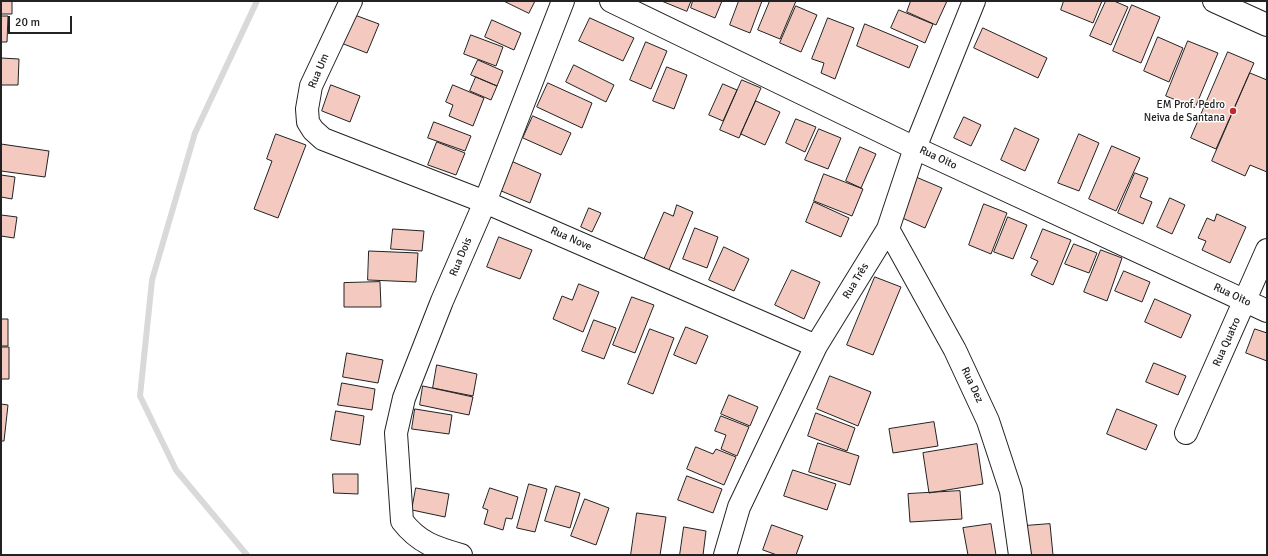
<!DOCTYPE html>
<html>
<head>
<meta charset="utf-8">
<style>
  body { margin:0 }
  #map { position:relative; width:1268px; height:556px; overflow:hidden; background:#fff; font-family:Signika,sans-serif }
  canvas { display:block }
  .frame { position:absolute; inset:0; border:2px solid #222; pointer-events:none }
  .scale { position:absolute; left:8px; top:16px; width:64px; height:18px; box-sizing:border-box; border:2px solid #222; border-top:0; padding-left:5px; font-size:12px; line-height:14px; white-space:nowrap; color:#222; -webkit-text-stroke:3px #fff; paint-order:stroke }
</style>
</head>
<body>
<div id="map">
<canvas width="1268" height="556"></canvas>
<div class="frame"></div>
<div class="scale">20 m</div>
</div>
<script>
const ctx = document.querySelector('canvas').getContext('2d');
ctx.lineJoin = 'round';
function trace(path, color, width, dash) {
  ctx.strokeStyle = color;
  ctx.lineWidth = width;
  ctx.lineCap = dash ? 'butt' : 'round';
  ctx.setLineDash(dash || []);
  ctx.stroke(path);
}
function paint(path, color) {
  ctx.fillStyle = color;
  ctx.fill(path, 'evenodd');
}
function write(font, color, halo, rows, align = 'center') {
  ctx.font = font + ' Signika,sans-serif';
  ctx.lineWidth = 3;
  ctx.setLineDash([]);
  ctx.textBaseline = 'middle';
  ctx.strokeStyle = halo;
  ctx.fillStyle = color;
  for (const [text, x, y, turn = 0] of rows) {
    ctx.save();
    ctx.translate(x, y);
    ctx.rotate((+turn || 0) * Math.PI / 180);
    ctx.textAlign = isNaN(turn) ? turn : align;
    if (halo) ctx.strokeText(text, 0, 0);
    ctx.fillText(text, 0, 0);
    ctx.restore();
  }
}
const stream = new Path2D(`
  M247 555 176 470 140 396 152 280 195 133 257 1`);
const building = new Path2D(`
  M1 1H12V14H1Z
  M504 1H535L529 13Z
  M662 1H691L687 11Z
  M693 1H722L715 18 691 8Z
  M739 1H762L750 33 730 25Z
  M770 1H796L780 39 758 30Z
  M911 1H947L936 25 907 12Z
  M1064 1H1102L1093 23 1061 10Z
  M1106 1H1114L1128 7 1111 45 1090 36Z
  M1132 5 1160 17 1141 63 1113 51Z
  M796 6 817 15 801 52 780 43Z
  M899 10 933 24 925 43 891 28Z
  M352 14 379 24 367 53 341 43Z
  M1 16H8L7 42H1Z
  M590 18 634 38 623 61 579 41Z
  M828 18 854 28 835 79 821 73 824 63 812 59Z
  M492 20 521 33 514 50 485 37Z
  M865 24 918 46 909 68 857 46Z
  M983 28 1047 58 1038 78 974 48Z
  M471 35 503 47 496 66 464 54Z
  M1158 37 1183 48 1169 82 1144 71Z
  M1188 41 1218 53 1195 108 1166 96Z
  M646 42 667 51 651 89 630 80Z
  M1228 52 1254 63 1216 149 1191 138Z
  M1 58 19 59 18 85H1Z
  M478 60 503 71 497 86 471 75Z
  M574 65 614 85 606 102 566 82Z
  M667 67 687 75 674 109 653 101Z
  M1250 73 1267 80V172L1250 165 1245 176 1212 161Z
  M476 77 497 86 491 100 470 91Z
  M742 80 761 88 739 138 720 130Z
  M548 83 592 103 582 128 537 107Z
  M723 84 737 90 723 121 709 115Z
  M331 85 360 96 350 122 322 111Z
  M453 85 484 98 473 126 449 116 453 105 446 102Z
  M756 101 780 112 765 145 741 134Z
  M533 116 571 133 561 155 523 138Z
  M964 117 981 125 971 146 954 138Z
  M796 119 816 127 805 152 786 143Z
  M434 122 471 136 465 151 428 138Z
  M1015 128 1039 139 1025 171 1001 160Z
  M819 129 841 138 828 169 805 160Z
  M276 134 306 145 278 218 254 209 272 161 267 159Z
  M1079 134 1099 143 1079 191 1058 183Z
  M437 142 465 153 456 175 428 165Z
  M1 144 49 151 45 177 1 171Z
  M1112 146 1140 158 1116 211 1089 199Z
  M860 147 876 154 861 188 846 181Z
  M511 161 541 174 530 203 499 190Z
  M1135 173 1148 178 1140 197 1152 202 1143 224 1118 213Z
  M824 174 863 189 852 216 814 201Z
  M1 175 15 177 12 199 1 197Z
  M916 177 942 188 925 228 900 217Z
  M1170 198 1185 205 1172 234 1157 227Z
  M814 202 849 218 841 237 806 222Z
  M984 204 1007 213 991 254 969 245Z
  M677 205 693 212 668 272 643 261 664 212 673 216Z
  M589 208 601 213 592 232 581 227Z
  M1217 214 1246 227 1230 263 1202 250 1206 241 1198 238 1207 218 1214 221Z
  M1 215 17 217 14 238 1 236Z
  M1008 217 1027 225 1013 259 994 252Z
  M695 228 718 237 707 268 683 259Z
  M393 229 424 231 422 251 391 249Z
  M1043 229 1071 240 1053 285 1031 275 1038 261 1031 258Z
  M499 237 532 250 520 279 487 267Z
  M1074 244 1097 253 1089 273 1065 264Z
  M724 247 749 259 734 291 709 280Z
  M1101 250 1122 258 1107 301 1084 292Z
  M369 251 418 253 416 282 368 280Z
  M792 270 820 282 804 319 775 305Z
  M1124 271 1150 282 1142 302 1115 291Z
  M875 277 901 287 873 355 847 345Z
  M380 282 381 307H344V283Z
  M579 284 599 292 583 332 553 319 562 296 572 300Z
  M632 297 654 305 635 353 613 345Z
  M1155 299 1191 315 1181 338 1145 322Z
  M1 319H8V346H1Z
  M594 320 616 328 604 359 582 351Z
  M686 327 708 336 696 364 674 355Z
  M650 329 674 338 653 394 628 384Z
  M1255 329 1267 333V361L1246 353Z
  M1 347H9V379H1Z
  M347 353 383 360 378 383 343 377Z
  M1154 363 1186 376 1178 395 1146 382Z
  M437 365 477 374 473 396 433 388Z
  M830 376 871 392 858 426 817 409Z
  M342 383 375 389 372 410 338 405Z
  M423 386 473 397 469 415 420 405Z
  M729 395 758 407 750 426 721 414Z
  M1 404 8 405 4 441H1Z
  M415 409 452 415 449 434 412 429Z
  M1117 409 1157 425 1146 450 1107 434Z
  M336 411 364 416 360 445 331 440Z
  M816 413 855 428 847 451 808 436Z
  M721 416 749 427 737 456 721 449 726 435 715 431Z
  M934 422 938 446 893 453 889 429Z
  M818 443 859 456 850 485 809 472Z
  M977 444 983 484 929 493 923 453Z
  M696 447 713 454 716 449 736 457 724 485 687 469Z
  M793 470 836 484 827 510 784 496Z
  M333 474H358V494L334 493Z
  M687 476 722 489 713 513 678 500Z
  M529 484 547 489 535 532 517 528Z
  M556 486 580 493 570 528 545 521Z
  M416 488 449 494 445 517 412 510Z
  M490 488 518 497 512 519 506 518 503 530 484 524 488 510 483 508Z
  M960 491 962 519 910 522 908 494Z
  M585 499 609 508 596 545 571 536Z
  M637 513 666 517 660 555H631Z
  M991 524 996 555H968L963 528Z
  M1050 524 1053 555H1027L1024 526Z
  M772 525 803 536 796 555H777L763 550Z
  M684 527 706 531 703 555H680Z`);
const minor = new Path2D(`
  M351 1 311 86 307 109 308 122 313 130 323 139 485 202 816 346
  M611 1 915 148 1267 311
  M1214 1 1267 25
  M888 229 955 350 988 421 1011 491 1020 555
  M1186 433 1267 250
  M461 555C436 548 419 543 402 521L396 433 404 398 442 301 485 202 563 1
  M725 555 739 507 816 346 888 229 915 148 974 1`);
const markers = [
  [1233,111,4,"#c62828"]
];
const streetNames = [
  ["Rua Um",319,71,-67],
  ["Rua Oito",938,158,25],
  ["Rua Nove",571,239,24],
  ["Rua Dois",461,257,-67],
  ["Rua Três",856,281,-59],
  ["Rua Oito",1232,295,25],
  ["Rua Quatro",1227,342,-66],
  ["Rua Dez",972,385,65]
];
const poiNames = [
  ["EM Prof. Pedro",1225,105],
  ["Neiva de Santana",1225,118]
];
trace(stream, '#d9d9d9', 6);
paint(building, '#f3c9c0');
trace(building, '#222', 1);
trace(minor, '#222', 24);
trace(minor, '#fff', 22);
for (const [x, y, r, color] of markers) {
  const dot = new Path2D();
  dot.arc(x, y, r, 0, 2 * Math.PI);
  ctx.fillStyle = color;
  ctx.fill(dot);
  trace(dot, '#fff', 1.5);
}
write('11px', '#222', '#fff', streetNames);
write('11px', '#222', '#fff', poiNames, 'right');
</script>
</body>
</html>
